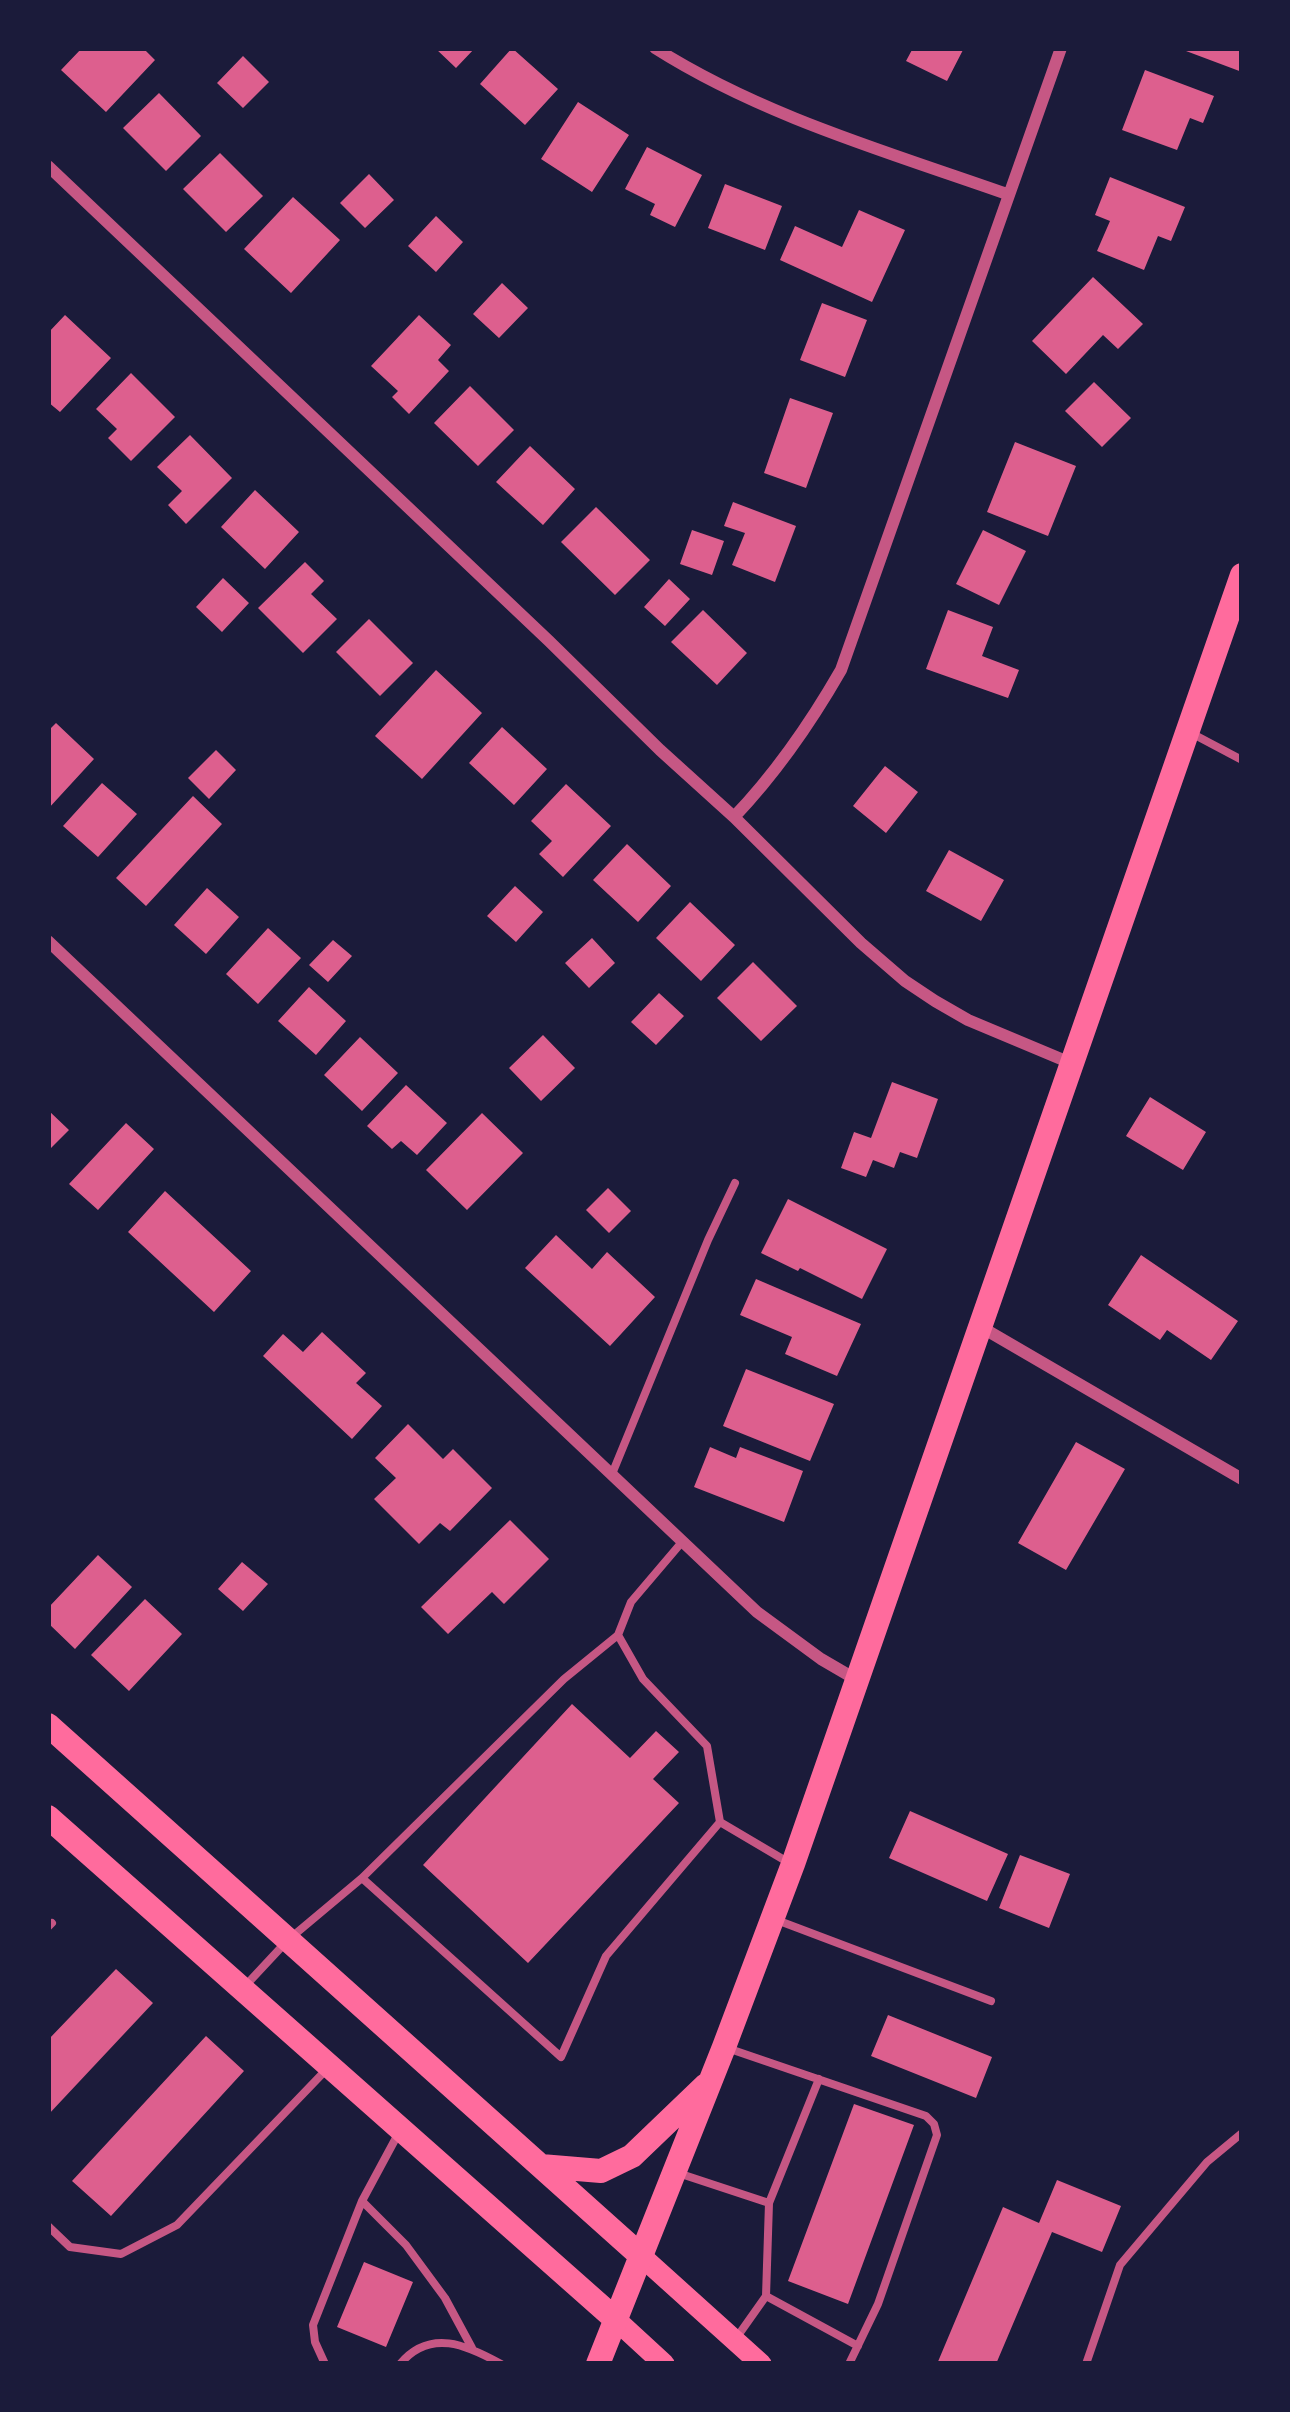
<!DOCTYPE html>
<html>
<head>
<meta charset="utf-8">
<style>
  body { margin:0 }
  #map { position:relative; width:1290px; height:2412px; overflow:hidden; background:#1b1b3a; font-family:Commissioner,sans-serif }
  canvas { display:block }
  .frame { position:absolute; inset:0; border:51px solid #1b1b3a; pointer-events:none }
</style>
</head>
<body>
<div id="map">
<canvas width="1290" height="2412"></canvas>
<div class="frame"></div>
</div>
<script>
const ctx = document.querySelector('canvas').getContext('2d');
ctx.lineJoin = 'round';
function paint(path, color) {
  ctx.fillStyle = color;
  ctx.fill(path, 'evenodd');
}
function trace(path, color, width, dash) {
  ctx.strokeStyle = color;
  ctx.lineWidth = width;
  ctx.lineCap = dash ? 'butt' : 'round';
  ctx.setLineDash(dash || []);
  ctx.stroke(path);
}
const building = new Path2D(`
  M82 48H143L155 60 106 112 61 70Z
  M435 48H475L456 68Z
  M512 48 558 89 525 125 480 84Z
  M913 48H964L947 81 906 61Z
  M1178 48H1242V72Z
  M243 56 269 82 243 108 217 83Z
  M1145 70 1214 96 1203 123 1190 118 1177 150 1122 130Z
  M159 93 201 136 166 171 123 128Z
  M578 102 629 135 592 192 541 159Z
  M647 147 702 175 675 227 650 215 655 204 625 189Z
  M220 153 263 196 226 232 183 189Z
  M369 174 394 200 365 228 340 203Z
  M1110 177 1185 207 1171 241 1158 236 1144 270 1097 251 1110 221 1095 215Z
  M725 184 782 206 765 250 708 228Z
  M293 197 340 240 291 293 244 249Z
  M859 210 905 230 872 302 780 260 795 226 842 247Z
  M436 216 463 242 436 272 408 246Z
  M1093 277 1143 324 1118 349 1103 335 1066 374 1032 341Z
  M502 283 528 308 499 338 473 314Z
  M822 303 867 320 845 377 800 360Z
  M65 315 111 358 60 412 48 402V371L51 367 48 364V333Z
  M419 315 451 345 438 360 449 371 409 414 392 397 398 391 371 366Z
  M131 373 175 417 131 461 108 438 117 429 96 409Z
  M1094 382 1131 418 1102 447 1065 411Z
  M470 386 514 430 478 466 434 423Z
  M790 398 833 413 806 488 764 473Z
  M190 435 232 478 186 524 168 505 182 491 157 467Z
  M1015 442 1076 466 1048 536 987 512Z
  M530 446 575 489 543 525 496 482Z
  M255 490 299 532 265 569 221 527Z
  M733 502 796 526 775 582 732 565 745 533 724 526Z
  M596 507 650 560 615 595 561 542Z
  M692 530 724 541 712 575 680 564Z
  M983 530 1026 551 999 605 956 584Z
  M305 562 324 581 311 594 337 619 303 653 258 608Z
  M223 578 249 603 222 632 196 607Z
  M669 579 690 599 665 626 644 607Z
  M703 610 747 653 717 685 671 642Z
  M948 610 993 627 982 656 1019 670 1008 698 926 669Z
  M369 619 413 663 380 696 336 652Z
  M436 670 482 713 422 779 375 736Z
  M56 723 94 759 48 809V731Z
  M502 727 547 769 514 805 469 763Z
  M216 750 236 770 209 799 188 778Z
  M885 766 918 792 886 833 853 806Z
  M102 783 137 814 98 857 63 826Z
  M566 784 611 826 563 877 539 854 552 841 531 821Z
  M193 796 222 824 146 906 116 878Z
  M627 844 671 886 638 922 593 880Z
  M949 850 1004 880 981 921 926 891Z
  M515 886 543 912 516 942 487 916Z
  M207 888 239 917 206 954 174 925Z
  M690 902 735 945 701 981 656 938Z
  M268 928 301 958 258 1004 226 974Z
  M592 938 615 963 589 988 565 963Z
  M333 940 352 956 328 982 309 965Z
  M753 962 797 1006 761 1041 717 998Z
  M309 987 346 1021 316 1055 278 1021Z
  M659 993 684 1016 656 1045 631 1022Z
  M543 1035 575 1068 541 1101 509 1068Z
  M360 1037 398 1073 362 1111 324 1075Z
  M892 1082 938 1099 917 1158 900 1152 894 1168 873 1160 866 1177 841 1168 854 1132 871 1138Z
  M406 1085 447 1123 417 1155 401 1141 392 1149 367 1126Z
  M1150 1097 1206 1132 1183 1170 1126 1136Z
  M48 1110 69 1130 48 1151Z
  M482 1113 523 1153 467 1210 426 1170Z
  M126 1123 154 1149 98 1210 69 1184Z
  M608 1188 631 1211 609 1233 586 1210Z
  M165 1191 251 1271 214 1312 128 1232Z
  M788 1199 887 1249 862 1299 800 1268 798 1271 761 1253Z
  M556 1235 592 1269 607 1252 655 1297 610 1346 525 1268Z
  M1141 1255 1238 1321 1211 1360 1167 1330 1160 1340 1108 1305Z
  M756 1279 861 1324 837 1376 785 1354 792 1337 740 1315Z
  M322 1332 366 1373 356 1383 382 1406 352 1439 263 1356 283 1334 303 1352Z
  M746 1369 834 1404 810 1461 723 1426Z
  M408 1424 443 1459 453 1449 492 1488 450 1531 440 1523 419 1544 374 1499 396 1478 375 1458Z
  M1076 1442 1125 1469 1066 1570 1018 1543Z
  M710 1447 736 1458 740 1447 803 1471 784 1522 694 1487Z
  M510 1520 549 1559 504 1604 492 1592 448 1634 421 1607Z
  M98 1555 132 1587 75 1649 48 1623V1608Z
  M242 1562 268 1584 243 1611 218 1589Z
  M145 1599 182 1634 129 1691 91 1655Z
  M572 1704 630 1758 656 1731 679 1752 653 1779 679 1803 528 1963 423 1865Z
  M910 1811 1008 1854 987 1901 889 1858Z
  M1020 1855 1070 1874 1049 1928 999 1908Z
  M116 1969 153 2003 48 2115V2040Z
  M888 2015 992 2057 976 2098 871 2056Z
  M206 2036 244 2071 111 2216 72 2181Z
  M854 2104 914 2125 848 2304 788 2281Z
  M1057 2180 1121 2206 1102 2252 1052 2232 996 2364H937L1003 2207 1039 2223Z
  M364 2262 413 2282 386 2347 337 2327Z`);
const service = new Path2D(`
  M1191 733 1242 760
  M612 1474 708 1240 735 1183
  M720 1822 786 1861
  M362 1878 561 2057 606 1956 720 1822 707 1746 643 1679 618 1635
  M774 1919 991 2001
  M48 1927 52 1923
  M247 1984 288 1940 362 1878 564 1679 618 1635 631 1602 682 1542
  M727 2048 926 2116 934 2124 937 2135 878 2304 849 2364
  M681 2174 769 2203 819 2079
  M362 2201 406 2245 445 2298 472 2348
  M48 2226 70 2247 121 2254 177 2225 325 2071
  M766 2296 858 2346
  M737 2337 766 2296 769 2203
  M325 2364 315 2342 313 2325 362 2201 397 2136
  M400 2364C430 2328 467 2345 501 2364
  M1086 2364 1120 2265 1207 2162 1242 2133`);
const minor = new Path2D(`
  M655 48C762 116 888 152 1007 194
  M48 166 549 641 660 750 734 817 861 943 905 981 935 1001 968 1020 1073 1064
  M734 817C777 772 810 724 841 670L1061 48
  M48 941 757 1612 821 1659 857 1680
  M981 1327 1242 1479`);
const secondary = new Path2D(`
  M640 2255 761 2364
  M614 2318 664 2364`);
const primary = new Path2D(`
  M48 1725 640 2255
  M48 1817 614 2318
  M541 2166 601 2171 632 2156 706 2085
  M598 2364 724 2047 793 1864 1242 575`);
paint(building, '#dd5f8e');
trace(service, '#c65784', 8);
trace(minor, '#c65784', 12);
trace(secondary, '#ff6b9d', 21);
trace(primary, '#ff6b9d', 24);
</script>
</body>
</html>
